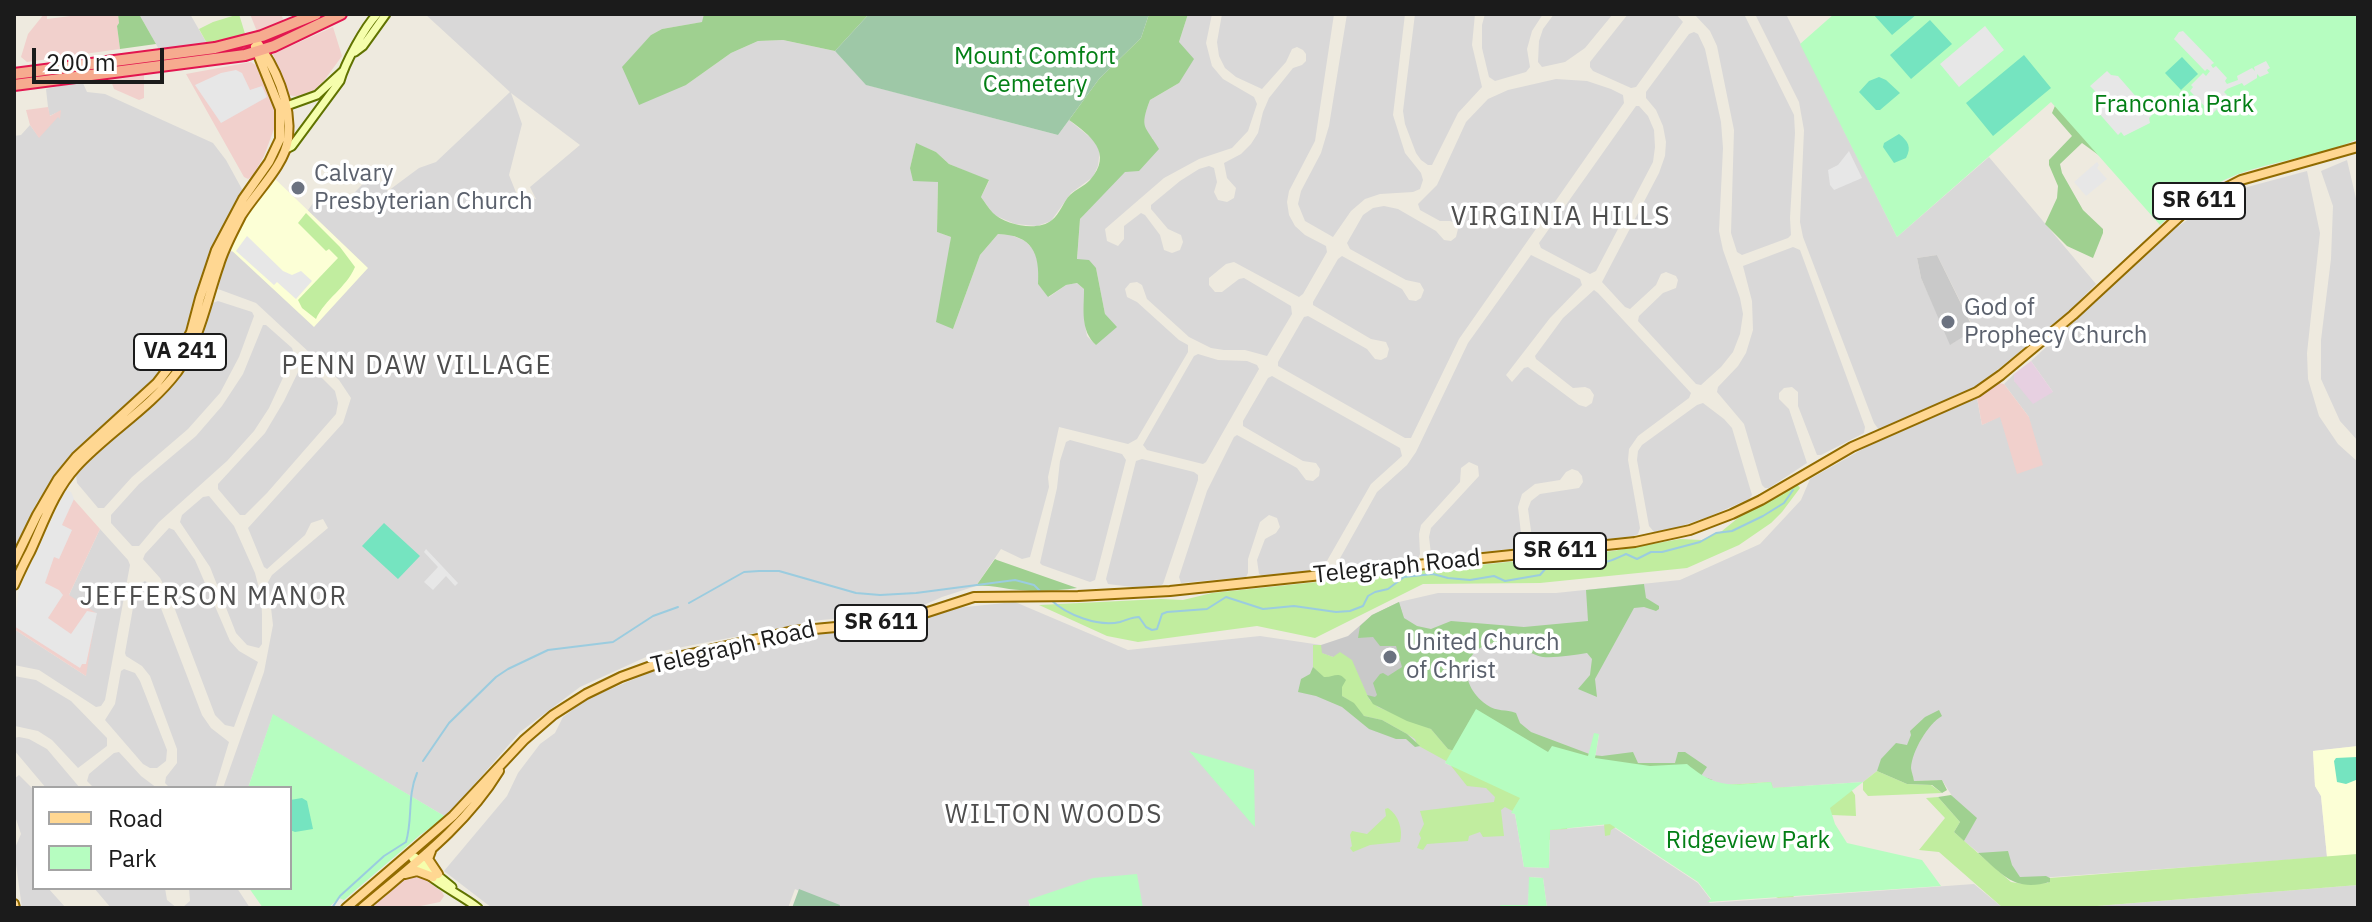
<!DOCTYPE html>
<html>
<head>
<meta charset="utf-8">
<style>
  body { margin:0 }
  #map { position:relative; width:2372px; height:922px; overflow:hidden; background:#eeeadf; font-family:"IBM Plex Sans",sans-serif }
  canvas { display:block }
  .frame { position:absolute; inset:0; border:16px solid #1b1b1b; pointer-events:none }
  .legend { position:absolute; left:32px; top:786px; width:260px; height:104px; box-sizing:border-box; background:#fff; border:2px solid #a4a4a4; margin:0; padding:10px 14px; list-style:none; font-size:24px; color:#1b1b1b }
  .legend li { display:flex; align-items:center; gap:16px; height:40px }
  .legend b { width:40px; border:2px solid #a4a4a4 }
  .scale { position:absolute; left:32px; top:48px; width:132px; height:36px; box-sizing:border-box; border:4px solid #1b1b1b; border-top:0; padding-left:10px; font-size:24px; line-height:28px; white-space:nowrap; color:#1b1b1b; -webkit-text-stroke:6px #fff; paint-order:stroke }
</style>
</head>
<body>
<div id="map">
<canvas width="2372" height="922"></canvas>
<div class="frame"></div>
<ul class="legend">
<li><b style="height:10px;background:#ffd792"></b>Road</li>
<li><b style="height:22px;background:#b6fdc0"></b>Park</li>
</ul>
<div class="scale">200 m</div>
</div>
<script>
const ctx = document.querySelector('canvas').getContext('2d');
ctx.lineJoin = 'round';
function paint(path, color) {
  ctx.fillStyle = color;
  ctx.fill(path, 'evenodd');
}
function trace(path, color, width, dash) {
  ctx.strokeStyle = color;
  ctx.lineWidth = width;
  ctx.lineCap = dash ? 'butt' : 'round';
  ctx.setLineDash(dash || []);
  ctx.stroke(path);
}
function write(font, color, halo, rows, align = 'center') {
  ctx.font = font + ' "IBM Plex Sans",sans-serif';
  ctx.lineWidth = 7;
  ctx.setLineDash([]);
  ctx.textBaseline = 'middle';
  ctx.strokeStyle = halo;
  ctx.fillStyle = color;
  for (const [text, x, y, turn = 0] of rows) {
    ctx.save();
    ctx.translate(x, y);
    ctx.rotate((+turn || 0) * Math.PI / 180);
    ctx.textAlign = isNaN(turn) ? turn : align;
    if (halo) ctx.strokeText(text, 0, 0);
    ctx.fillText(text, 0, 0);
    ctx.restore();
  }
}
const residential = new Path2D(`
  M139 14H190L209 47 161 53Z
  M425 14H704L703 22 662 29 651 35 686 85 731 53 758 41 783 40 835 51 867 85 1058 135 1069 120 1096 142 1100 149 1098 166 1093 177 1071 193 1051 221 1037 226 1015 224 994 215 981 197 989 181 949 164 936 152 916 144 910 168 938 182 937 232 951 237 948 260 953 329 980 255 998 234 1011 235 1025 241 1034 250 1039 265 1038 284 1049 297 1066 285 1077 283 1084 289V319L1087 336 1096 345 1105 314 1096 268 1077 260 1080 219 1153 139 1145 130 1143 119 1150 100 1179 83V42L1188 14H1212L1206 43 1212 66 1223 79 1254 97 1257 104 1248 131 1232 148 1199 159 1164 178 1105 229 1107 241 1118 246 1124 239V226L1141 213 1145 215 1160 235 1164 250 1172 253 1180 250 1183 242 1181 235 1168 229 1151 209V205L1180 181 1199 169 1209 166 1214 168 1217 182 1214 192 1218 200 1227 202 1234 198 1236 188 1227 178 1224 163 1241 154 1251 144 1258 133 1263 112 1269 98 1293 68 1302 65 1306 61V54L1303 50 1297 47 1292 49 1286 62 1262 89 1236 77 1225 68 1219 56 1217 42 1222 14H1334L1315 141 1289 191 1287 202 1289 215 1295 226 1305 235 1326 246 1327 252 1303 294 1299 297 1234 262 1226 264 1209 278V285L1215 292H1222L1239 279 1244 278 1291 306 1292 314 1267 356 1245 350H1224L1211 348 1189 337 1147 299 1142 285 1137 282 1130 283 1125 289 1127 297 1137 302 1179 340 1188 345V352L1137 439 1128 444 1059 427 1048 477 1049 487 1030 557 1022 559 1001 549 976 586 942 597 908 612 821 620 657 652 580 687 520 732 446 817 273 715 248 788H223L264 672 273 625 268 582 272 575 328 528 323 519 311 523 305 535 267 569 264 567 248 528 343 423 351 398 339 380 256 303 218 289 228 252 236 251 306 213 323 189 342 206 373 173 388 191 419 168 436 162 510 92ZM511 93 580 145 530 187 536 199 517 195 509 175 522 124Z
  M1347 14H1405L1393 115 1405 153 1421 173 1423 180 1420 189 1413 192 1380 194 1365 199 1351 211 1333 237 1305 221 1298 204 1301 191 1321 153 1329 126Z
  M1415 14H1475L1472 45 1482 87 1458 113 1432 165H1428L1421 160 1416 153 1405 124 1403 111Z
  M1485 14H1543L1532 31 1527 49 1530 67 1526 72 1495 81 1489 77 1482 48V25Z
  M1554 14H1613L1585 48 1565 62 1542 67 1538 62 1539 41 1543 29Z
  M1628 14H1676L1683 22 1636 87 1631 88 1593 71 1590 67V62Z
  M1694 14H1744L1794 115 1795 133 1790 218 1791 235 1788 238 1742 255 1737 252 1731 233 1734 130 1717 46 1710 31Z
  M1755 14H1786L1897 237 1989 157 2096 284 2065 315 1974 389 1879 430 1874 423 1803 237 1800 222 1804 130 1799 102ZM1937 255 1974 329 1951 344 1921 278 1917 258Z
  M1694 32 1698 34 1705 49 1721 122 1723 148 1719 231 1723 250 1740 298 1743 314 1740 334 1733 352 1721 367 1701 385 1696 384 1638 321 1639 316 1663 293 1676 288 1678 280 1676 276 1666 272 1661 274 1656 285 1630 309 1625 307 1602 282 1659 173 1665 156 1666 142 1663 126 1656 110 1646 98V92L1689 34Z
  M1556 79 1587 81 1611 89 1623 95 1624 103 1459 339 1411 438H1405L1278 366V362L1304 317 1308 316 1367 349 1375 359 1381 360 1387 357 1389 349 1386 342 1371 339 1313 305V302L1338 259 1342 256 1402 289 1409 300 1416 301 1421 298 1424 290 1420 283 1406 280 1350 249 1347 243 1363 215 1373 208 1384 206 1398 209 1436 231 1444 240 1451 241 1456 237 1458 229 1455 223 1450 221H1440L1420 210 1418 204 1437 185 1466 122 1488 99 1508 90Z
  M82 81 87 92 105 94 213 143 226 160 243 191 223 228 203 277 181 343 152 382 75 452 37 502 14 550V136L21 135 30 125 39 137 61 111 49 116 46 89Z
  M1636 106H1639L1648 116 1654 130 1655 147 1653 162 1596 271 1590 274 1541 248 1539 243Z
  M2347 160 2358 207V441L2340 421 2321 379V340L2331 259 2333 206 2321 171Z
  M2307 171 2320 233 2307 353 2308 379 2319 416 2338 444 2358 462V746L2313 751 2315 786 2321 796 2327 857 2012 880 1964 841 1976 818 1954 799 1942 780 1914 781 1905 749 1863 782 1773 788 1770 782 1724 785 1703 777 1687 764 1650 766 1595 758 1599 734 1588 757 1476 710 1445 763 1520 798 1512 813 1515 814 1524 867 1549 868 1550 830 1610 825 1698 883 1711 900 1709 903 1974 884 2003 908H1547L1543 878 1530 877 1528 906 1501 905 1502 908H1142L1029 903 1030 908H839L795 889 788 908H492L444 871 507 796 518 773 540 744 555 733 563 717 587 699 672 663 790 637 910 624 955 608 1015 602 1128 650 1260 636 1321 645 1322 653 1428 690 1399 602 1438 593H1556L1680 580 1760 544 1801 500 1810 479 1868 446 1977 398 1982 425 2000 416 2029 417 2004 384 2014 374V381L2053 392 2031 361 2176 228 2225 193Z
  M1793 247 1800 250 1865 427 1864 433 1821 455H1817L1798 406V392L1792 387 1784 388 1779 393V399L1789 409 1807 463 1769 488H1765L1762 485 1744 424 1717 392 1718 387 1738 366 1746 353 1753 330 1752 301 1743 266Z
  M1531 255 1580 279 1582 285 1550 318 1506 375 1512 382 1524 368 1528 367 1579 405 1586 407 1592 403 1594 395 1590 389 1585 387 1573 388 1536 359 1535 356 1563 318 1594 290 1598 293 1691 393 1689 398 1638 436 1629 449 1628 460 1640 528 1638 534 1634 536 1538 546 1533 545 1528 509 1531 501 1540 494 1579 488 1583 482 1582 476 1578 471 1572 469 1566 472 1560 480 1535 484 1522 494 1518 507 1522 542 1519 548 1433 557 1431 554 1429 537 1431 528 1479 476 1478 466 1469 462 1461 468 1460 482 1421 525 1419 534 1420 554 1418 559 1341 566 1339 560 1377 492 1407 465 1416 452 1468 343Z
  M218 301 252 312 254 316 239 357 220 393 188 429 132 477 104 508H98L77 483 76 475 105 445 152 405 178 377 197 346 213 303Z
  M263 325H266L292 348 294 354 269 408 254 431 227 461 159 522 139 546H132L111 523V515L139 484 196 436 222 406 243 374Z
  M1198 354 1218 360 1247 361 1257 365 1259 369 1206 462 1203 464 1147 450 1143 445 1194 356Z
  M307 363 335 391 338 403 336 414 267 493 245 515H240L218 489V484L265 433 284 401 301 366Z
  M1272 376 1400 448 1402 456 1371 484 1324 566 1319 570 1263 576 1259 574 1257 560 1265 539 1276 533 1280 527 1277 518 1269 515 1260 522 1248 559V573L1246 577 1181 583 1179 577 1207 491 1234 437 1237 435 1297 468 1306 480 1313 481 1319 476 1320 469 1316 463 1303 461 1243 426V421L1268 378Z
  M1703 403 1724 419 1732 428 1752 495 1749 499 1708 517 1675 528 1654 532 1649 526 1637 460 1638 451 1642 445 1697 405Z
  M1070 440 1122 454 1126 460 1095 580 1090 582 1042 565 1040 563 1057 488 1060 461 1066 442Z
  M1142 459 1194 472 1198 475V480L1163 584 1158 587 1141 588 1108 584 1106 579 1136 461Z
  M209 496 234 526 255 573 261 596 262 614V644L259 648 247 645 236 633 210 567 180 522 182 515 203 497Z
  M169 528 174 530 195 560 230 641 239 651 258 662 234 727 225 725 215 715 171 599 160 578 143 559 145 554Z
  M100 529 128 560 130 565 105 700 101 706 96 707 39 670 14 665V629L86 676 69 595Z
  M145 581 148 583 159 603 202 715 211 728 229 742 215 788H170L165 783 166 777 177 763V749L150 676 142 666 126 656 125 653 137 585Z
  M124 669 135 673 140 681 167 750 166 761 157 768H150L143 764 105 720 115 704 121 671Z
  M14 676 36 680 71 701 107 738V746L78 768 52 740 38 731 15 726Z
  M19 737 29 739 47 749 80 788H46L14 750V738Z
  M119 752 141 776 157 788H94L87 781 89 774 114 753Z
  M19 775 34 790V888H48L66 908H22L14 850 21 834 14 813V779Z
  M2358 885V908H2072Z
  M94 888H165L167 900 177 908 183 907 190 901 189 888H237L250 908H111Z`);
const commercial = new Path2D(`
  M44 14H47V19L86 14H118L119 23 117 26 120 49 27 62 21 57 28 34Z
  M250 14H281L286 26 258 34Z
  M333 27 342 56 318 89 300 97 288 95 273 54Z
  M251 62 257 66 267 83 274 102 276 116 274 129 264 156 252 177 248 179 244 177 186 74Z
  M144 74V98L139 100 114 89 110 78Z
  M48 107 50 116 61 110 60 119 58 117 39 138 30 125 26 110Z
  M1999 383 2004 384 2029 417 2043 465 2017 474 2000 417 1982 425 1977 398Z
  M69 494 100 529 69 595 96 613 86 676 14 629 18 599Z
  M414 874 423 877 442 892 444 896 440 902 411 908H374L376 904 406 878Z`);
const industrial = new Path2D(`
  M2031 361 2053 392 2033 404 2014 381V374Z`);
const education = new Path2D(`
  M273 177 368 268 314 327 229 248 250 209Z
  M2358 746V854L2327 857 2321 796 2315 786 2313 751Z`);
const religious = new Path2D(`
  M1937 255 1974 330 1950 345 1921 278 1917 258Z
  M1399 602 1428 691 1369 699 1333 657 1321 653V645L1348 636 1372 615Z`);
const grass = new Path2D(`
  M239 14 246 37 209 47 199 29 213 22Z
  M306 213 340 247 355 267C346 288 325 299 316 319L302 308 298 300 338 258 329 249 326 251 298 223Z
  M1794 484H1797L1800 488 1782 512 1771 523 1739 545 1687 568 1540 583 1423 584 1315 638 1257 626 1138 642 1107 636 1039 605 1161 599 1183 600 1212 593 1613 551 1680 539 1702 540 1722 531 1749 509Z
  M1313 645H1321L1322 653 1333 657 1340 652 1352 660 1369 699 1378 707 1431 729 1448 749 1461 753 1724 785 1771 782 1773 788 1830 785 1850 788 1855 795 1856 816 1832 815 1789 891 1794 897 1778 898 1616 827 1611 830 1610 835 1605 836 1604 823H1569L1567 829 1550 830V840L1520 815 1505 807 1501 810 1504 836 1483 837 1480 832 1469 836 1468 841 1427 844 1423 850 1417 848 1421 838 1419 834 1424 824 1420 811 1494 802 1495 797 1486 788 1467 786 1448 762 1417 745 1415 739 1407 734 1382 720 1364 716 1350 701 1342 696V687L1323 677 1313 667Z
  M1877 771 1907 784 1931 785 1942 793 1868 796 1863 790V782Z
  M1938 797 1960 822 1954 832 2011 882 2023 884 2048 883 2050 878 2358 854V885L2072 908H2003L1939 852 1919 850 1945 818 1926 798Z
  M1388 808C1399 816 1403 829 1400 842L1370 845 1353 852 1350 848 1352 846 1350 835 1352 831 1367 834 1386 816 1385 809Z`);
const forest = new Path2D(`
  M118 14H139L156 44 120 49 117 26 119 23Z
  M704 14H869L835 51 783 40 758 41 731 53 686 85 639 105 622 67 651 35 662 29 702 22Z
  M1149 14H1188L1179 42 1194 59 1179 83 1150 100C1139 129 1145 125 1159 149L1139 171 1125 172 1080 219 1077 259 1089 260 1096 268 1105 314 1117 327 1096 345C1080 330 1084 310 1084 289L1077 283 1066 285 1048 297 1038 284C1040 253 1032 235 998 234L980 255 953 329 936 322 951 237 937 232 938 182 913 181 910 168 916 143 936 152 949 164 989 180 981 197C985 202 988 208 993 213 1005 225 1038 232 1052 220 1060 214 1063 202 1070 195 1076 189 1085 186 1090 180 1114 153 1090 135 1069 120L1099 79 1141 38Z
  M2057 101 2104 159 2082 143 2060 164 2062 173 2083 210 2103 229V233L2093 258 2067 246 2045 224 2057 198 2058 186 2049 165V160L2072 136 2052 113Z
  M995 559 997 560 1077 588C1056 591 1031 592 1009 589 997 587 988 585 976 586Z
  M1644 584 1646 598 1659 606V609L1656 611 1644 607 1634 608 1595 679 1597 697 1578 689 1590 675 1592 659 1587 653C1573 655 1557 658 1543 657 1529 655 1519 642 1503 642 1462 643 1455 682 1487 705 1497 712 1506 709 1516 713L1520 723 1531 732 1592 755 1602 756 1633 752 1638 763H1675L1678 752H1685L1707 767 1701 776 1713 780 1461 753 1448 749 1431 729 1407 721 1373 704 1367 695 1375 697 1377 695 1373 683 1380 674 1383 673 1388 676 1402 667 1396 646H1380L1373 637 1358 638 1360 626 1372 615 1399 602 1404 618 1417 626 1431 629 1451 621 1524 627 1588 621 1586 590Z
  M1313 667 1324 677C1333 678 1338 670 1346 680L1342 687V696L1354 703 1364 716 1382 720 1407 734 1420 746 1415 747 1406 739H1396L1369 729 1342 707 1316 696 1298 692 1301 679 1310 674Z
  M1939 710 1942 716C1928 724 1912 751 1911 768 1911 770 1914 779 1914 781L1942 780 1947 790 1942 793 1932 785 1907 784 1877 771 1881 759 1896 743 1907 745 1911 735 1910 731 1925 717Z
  M1951 795 1977 818 1964 841 1954 832 1960 822 1938 797Z
  M2008 851 2012 865 2020 877 2046 876 2050 878V882C2014 892 2003 875 1978 853Z`);
const cemetery = new Path2D(`
  M869 14H1149L1141 38 1099 79 1058 135 866 85 835 51Z
  M799 889 840 905 839 908H792Z`);
const park = new Path2D(`
  M1834 14H2358V139C2323 155 2286 159 2250 170 2215 181 2186 200 2160 225L2051 102 1897 237 1800 44Z
  M1476 709 1548 752 1552 746 1588 756 1594 733 1599 734 1595 758 1650 766 1687 764C1718 790 1733 785 1771 782L1773 788 1863 782 1830 808 1835 824 1847 843 1922 860 1941 886 1707 902 1711 899 1698 882 1610 824 1550 830 1549 868 1524 867 1515 814 1511 813 1520 798 1445 763Z
  M273 714 446 817 420 835 344 900 339 898 328 908H263L249 888H290V788H248Z
  M1189 751 1254 770 1255 827 1252 824Z
  M1137 874 1143 908H1031L1028 900 1093 878Z
  M1529 877 1543 878 1547 908H1502L1500 905H1528Z`);
const pitch = new Path2D(`
  M1873 14H1917L1892 35Z
  M1930 20 1952 44 1911 79 1890 55Z
  M2024 55 2051 88 1993 136 1966 103Z
  M2182 57 2198 74 2181 90 2165 73Z
  M1879 77 1886 80 1900 93 1880 110H1876L1859 92 1869 81Z
  M1899 134C1908 141 1912 147 1906 158L1894 163 1883 147 1884 143Z
  M384 523 420 556 398 579 362 546Z
  M2357 757 2356 780 2346 784 2337 782 2334 761 2336 758Z
  M302 798 307 801 313 829 295 832 290 830V800Z`);
const parking = new Path2D(`
  M1985 26 2004 50 1959 87 1940 64Z
  M2183 31 2214 63 2211 65 2213 68 2216 66 2227 78 2225 81 2227 84 2238 80 2237 76 2252 68 2255 71 2254 67 2266 61 2270 68 2267 70 2269 73 2260 77 2257 74V78L2244 86 2242 83 2227 89 2224 92 2227 95 2216 106 2218 108 2212 114 2190 91 2193 87 2191 85 2203 73 2206 76 2210 71 2207 69 2205 71 2174 39 2179 32Z
  M236 70 242 73 250 90 262 86 267 97 221 123 195 85 221 73Z
  M2107 71 2111 75 2118 76 2152 115 2149 118 2150 123 2124 136 2121 132 2118 135 2097 111V93L2090 86Z
  M1849 151 1862 178 1834 190 1830 185 1828 170 1838 165Z
  M2097 162 2099 165 2097 168 2107 179 2086 196 2074 182Z
  M247 236 283 271 292 275 301 271 312 281 296 299 277 282 274 285 236 251Z
  M66 490 71 492 74 499 62 525 72 530 59 559 54 557 45 583 59 590 63 595 48 618 71 634 87 611 97 613 86 664H82L80 668 14 626 19 589Z
  M426 549 458 583 455 586 446 576 433 590 424 582 438 567 424 552Z`);
const stream = new Path2D(`
  M1051 600C1067 615 1098 627 1120 622 1127 620 1132 617 1139 617L1146 627 1152 630 1157 629 1162 614 1167 612 1207 609 1226 597 1263 609 1294 606 1336 612 1350 611 1363 606 1368 596 1375 592 1388 589 1404 577 1433 574 1448 578 1470 580 1494 576 1505 581 1540 575 1554 559C1567 562 1576 558 1588 560 1610 562 1604 564 1626 554L1637 559 1651 552H1662L1700 542 1716 533 1732 531 1763 516 1784 503 1793 490
  M689 603 744 572 759 571H779L856 593 880 595 916 593 1015 580 1034 585 1041 592
  M423 761 449 723 496 677 508 669 548 650 613 642 653 616 678 607
  M332 908 340 896 384 856 406 842C413 818 407 797 417 773`);
const secondary = new Path2D(`
  M355 52 363 46 386 14
  M281 108 317 95 343 71
  M286 149 292 146 340 81C345 63 364 28 377 14
  M410 854C424 879 456 891 478 908
  M415 857 452 887`);
const primary = new Path2D(`
  M14 562 37 515 58 479 76 457 157 383 180 353 191 332 200 298 216 250 243 199 269 162 280 139V109L255 47
  M14 585C19 574 24 563 30 552 43 524 54 491 76 467 107 433 149 409 177 372 200 340 206 302 219 265 224 248 233 232 241 216 255 193 285 165 288 139 292 103 275 66 254 38
  M431 851 428 859 438 874
  M405 874 417 871 433 877
  M14 904 15 908
  M346 908 453 816 524 740 553 715 586 694 621 677 673 658 793 631 900 621 974 597 1078 596 1170 591 1635 542 1690 530 1732 514 1761 500 1852 447 1977 392 2001 375 2073 315 2180 216 2200 201 2241 180 2358 147
  M362 908C411 866 465 827 499 771`);
const trunk = new Path2D(`
  M14 74 215 48 262 36 316 14
  M14 85 245 55 274 46 341 14`);
const markers = [
  [298,188,8,"#6b7280"],
  [1948,322,8,"#6b7280"],
  [1390,657,8,"#6b7280"]
];
const shields = [
  [2199,201,92],
  [180,352,92],
  [1560,551,92],
  [881,623,92]
];
const shieldNames = [
  ["SR 611",2199,201],
  ["VA 241",180,352],
  ["SR 611",1560,551],
  ["SR 611",881,623]
];
const parkNames = [
  ["Mount Comfort",1035,57],
  ["Cemetery",1035,85],
  ["Franconia Park",2174,105],
  ["Ridgeview Park",1748,841]
];
const worshipNames = [
  ["Calvary",314,174],
  ["Presbyterian Church",314,202],
  ["God of",1964,308],
  ["Prophecy Church",1964,336],
  ["United Church",1406,643],
  ["of Christ",1406,671]
];
const streetNames = [
  ["Telegraph Road",1397,567,-6],
  ["Telegraph Road",733,648,-13]
];
const neighbourhoodNames = [
  ["VIRGINIA HILLS",1561,217],
  ["PENN DAW VILLAGE",417,366],
  ["JEFFERSON MANOR",214,597],
  ["WILTON WOODS",1054,815]
];
paint(residential, '#d9d8d8');
paint(commercial, '#f1d0cc');
paint(industrial, '#e7d0e1');
paint(education, '#fcffd6');
paint(religious, '#c9c9c9');
paint(grass, '#c1ed9f');
paint(forest, '#9fd090');
paint(cemetery, '#9ec8a7');
paint(park, '#b6fdc0');
paint(pitch, '#75e4c0');
paint(parking, '#e7e7e7');
trace(stream, '#9bccdf', 2);
trace(secondary, '#607300', 11);
trace(primary, '#916b00', 12);
trace(trunk, '#e2164f', 14);
trace(secondary, '#f5feac', 7);
trace(primary, '#ffd792', 8);
trace(trunk, '#f6ab8f', 10);
for (const [x, y, r, color] of markers) {
  const dot = new Path2D();
  dot.arc(x, y, r, 0, 2 * Math.PI);
  ctx.fillStyle = color;
  ctx.fill(dot);
  trace(dot, '#fff', 3);
}
for (const [x, y, w] of shields) {
  const box = new Path2D();
  box.roundRect(x - w / 2, y - 18, w, 36, 6);
  ctx.fillStyle = '#fff';
  ctx.fill(box);
  trace(box, '#1b1b1b', 2);
}
write('bold 22px', '#1b1b1b', null, shieldNames);
write('24px', '#037f15', '#fff', parkNames);
write('24px', '#5b616d', '#fff', worshipNames, 'left');
write('24px', '#1b1b1b', '#fff', streetNames);
ctx.letterSpacing = '2px';
write('26px', '#4e4e4e', '#fff', neighbourhoodNames);
ctx.letterSpacing = '0px';
</script>
</body>
</html>
